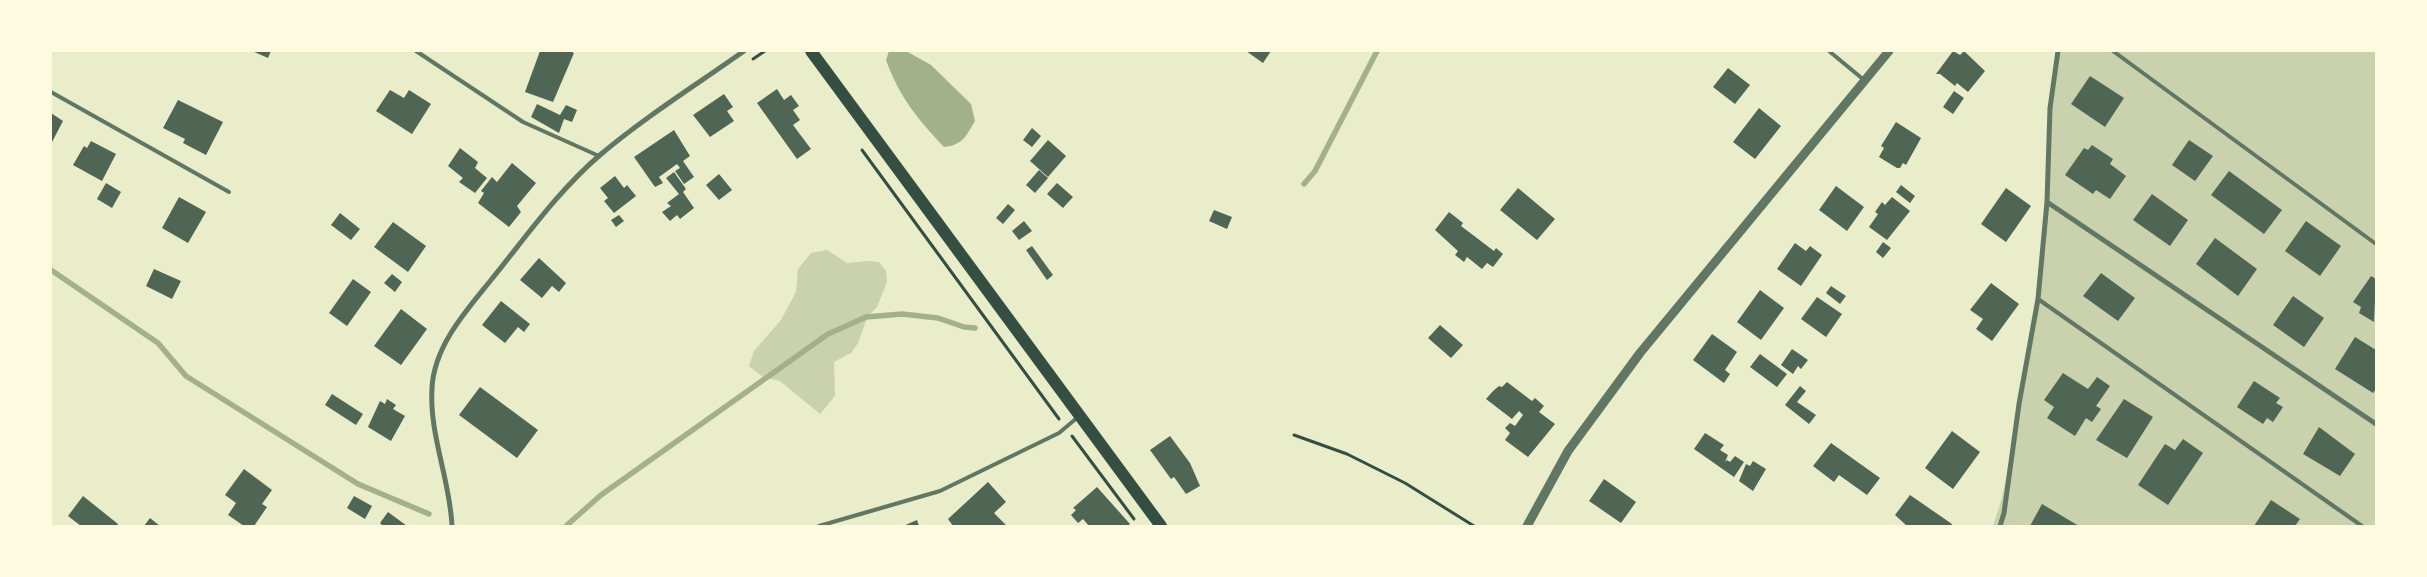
<!DOCTYPE html>
<html>
<head>
<meta charset="utf-8">
<style>
  body { margin:0 }
  #map { position:relative; width:2427px; height:577px; overflow:hidden; background:#e9edc9; font-family:Ubuntu,sans-serif }
  canvas { display:block }
  .frame { position:absolute; inset:0; border:52px solid #fefae0; pointer-events:none }
</style>
</head>
<body>
<div id="map">
<canvas width="2427" height="577"></canvas>
<div class="frame"></div>
</div>
<script>
const ctx = document.querySelector('canvas').getContext('2d');
ctx.lineJoin = 'round';
function paint(path, color) {
  ctx.fillStyle = color;
  ctx.fill(path, 'evenodd');
}
function trace(path, color, width, dash) {
  ctx.strokeStyle = color;
  ctx.lineWidth = width;
  ctx.lineCap = dash ? 'butt' : 'round';
  ctx.setLineDash(dash || []);
  ctx.stroke(path);
}
const green = new Path2D(`
  M2059 51H2376V526H1993L2002 498 2024 383 2046 226 2047 146Z
  M827 250 847 263 868 261 879 262 886 271 887 282 877 307 868 316 858 343 851 353 834 362 835 396 820 414 780 381 763 377 749 366 754 351 781 320 796 292 798 269 811 253Z`);
const water = new Path2D(`
  M889 51H906L931 65 971 104 975 121C966 136 963 145 944 147 917 118 900 98 886 60Z`);
const stream = new Path2D(`
  M1304 184 1315 171 1377 51
  M51 270 158 343 186 376 358 484 429 514
  M566 526 601 495 828 334 866 317 902 314 938 318 964 327 975 328`);
const building = new Path2D(`
  M252 51H271L268 58Z
  M540 51H570L574 53 553 102 525 92Z
  M1246 51H1271L1263 63Z
  M1953 51 1960 55 1964 51 1985 71 1968 92 1957 83 1955 86 1940 74H1936Z
  M1728 68 1750 85 1735 104 1713 87Z
  M2090 76 2124 98 2105 127 2071 104Z
  M777 89 784 100 791 95 799 106 793 110 800 120 793 125 811 149 797 159 757 103Z
  M390 90 404 98 409 90 431 104 412 134 376 111Z
  M1954 91 1964 98 1953 114 1943 107Z
  M724 94 733 107 727 111 734 121 710 137 693 115Z
  M178 100 223 122 206 155 183 143 185 139 163 128Z
  M537 104 560 115 566 105 577 110 572 122 564 119 559 133 531 117Z
  M1759 108 1781 126 1755 159 1733 142Z
  M51 113 63 121 51 144Z
  M1896 122 1921 138 1906 165 1903 163 1900 168H1897L1879 157 1884 148 1881 146Z
  M1032 128 1041 136 1032 147 1023 140Z
  M674 130 690 156 683 161 694 177 684 184 675 171 680 168 677 164 659 177 663 183 655 187 634 157Z
  M1048 140 1066 156 1048 177 1030 161Z
  M2189 140 2213 156 2195 181 2172 165Z
  M91 141 116 154 102 181 73 165 84 146 87 148Z
  M2092 145 2113 159 2110 164 2126 176 2110 199 2096 190 2093 194 2065 175 2084 148 2088 150Z
  M460 148 478 162 475 168 487 178 475 193 459 182 463 178 448 166Z
  M512 163 536 183 517 206 521 212 509 227 478 203 484 193 481 191 492 177 497 182Z
  M1039 170 1048 178 1035 193 1026 185Z
  M2229 171 2282 210 2264 234 2211 195Z
  M674 172 686 189 683 192 694 208 680 219 677 215 670 221 662 212 671 206 667 203 679 194 666 178Z
  M719 174 732 190 719 200 706 185Z
  M615 176 624 188 627 185 636 196 614 213 604 201 608 198 600 188Z
  M106 183 121 192 112 208 97 199Z
  M1057 183 1073 197 1063 208 1047 194Z
  M1901 185 1915 196 1910 203 1896 192Z
  M1836 186 1864 207 1847 231 1819 210Z
  M1518 188 1555 219 1537 240 1500 210Z
  M2006 188 2031 206 2006 242 1981 224Z
  M2152 194 2188 220 2170 246 2133 220Z
  M179 197 206 212 188 243 162 228Z
  M1892 197 1910 211 1887 240 1869 227 1878 214 1875 212 1882 202 1885 205Z
  M1008 204 1015 210 1003 224 996 218Z
  M1214 210 1232 217 1227 229 1209 221Z
  M1449 212 1463 223 1461 226 1494 251 1496 248 1503 254 1493 267 1487 263 1482 269 1467 257 1464 262 1455 255 1458 251 1435 230Z
  M340 213 360 229 351 240 331 225Z
  M619 215 624 221 616 227 611 220Z
  M1024 221 1032 231 1019 240 1012 231Z
  M2306 221 2341 246 2320 276 2285 251Z
  M393 222 426 246 408 272 374 247Z
  M2215 238 2257 269 2238 296 2196 264Z
  M1883 242 1891 248 1883 258 1876 252Z
  M1795 243 1806 251 1810 246 1822 255 1801 286 1777 269Z
  M1032 246 1053 275 1047 280 1026 250Z
  M539 258 566 283 559 292 552 286 542 298 520 280Z
  M154 269 181 281 172 299 146 286Z
  M2101 273 2135 298 2118 321 2083 296Z
  M392 274 402 282 395 292 384 283Z
  M2371 276 2376 279 2374 322 2359 313 2361 307 2353 302Z
  M353 279 371 292 347 326 329 313Z
  M1991 283 2019 304 1992 341 1976 329 1983 319 1970 310Z
  M1831 286 1846 296 1840 304 1826 293Z
  M1760 290 1784 308 1761 340 1737 322Z
  M2293 296 2324 318 2304 347 2273 325Z
  M1817 297 1842 314 1826 337 1801 319Z
  M501 301 530 324 524 332 518 327 505 343 482 325Z
  M401 309 427 329 401 365 374 346Z
  M1440 325 1463 345 1451 358 1428 338Z
  M1712 334 1737 352 1725 370 1730 374 1724 383 1693 360Z
  M2355 337 2376 350V389L2373 393 2335 369Z
  M1792 349 1808 360 1801 369 1798 366 1793 374 1781 365Z
  M1760 354 1787 374 1777 387 1750 367Z
  M2063 373 2088 389 2097 377 2110 386 2096 406 2101 409 2092 422 2086 418 2075 436 2047 418 2054 407 2044 400Z
  M2254 381 2280 398 2276 403 2283 407 2273 422 2267 418 2263 424 2237 407Z
  M1507 382 1532 401 1535 398 1544 406 1539 412 1555 424 1528 457 1505 440 1510 433 1505 428 1510 423 1515 426 1523 415 1519 411 1512 419 1486 399 1493 391 1499 386 1502 387Z
  M1800 386 1806 391 1797 402 1816 415 1809 424 1785 405Z
  M480 387 538 430 517 458 459 415Z
  M332 394 363 414 356 425 325 405Z
  M387 399 396 405 393 409 405 416 391 441 368 427 380 401 385 404Z
  M2124 399 2153 417 2127 458 2096 440Z
  M2319 427 2355 454 2340 476 2303 454Z
  M1952 431 1980 452 1953 489 1925 468Z
  M1705 433 1724 445 1720 450 1728 455 1725 462 1727 460 1730 462 1735 456 1744 462 1734 477 1694 449Z
  M1170 436 1190 463 1200 486 1186 494 1174 477 1171 479 1150 450Z
  M2183 439 2203 453 2168 505 2138 485 2165 444 2175 450Z
  M1831 443 1880 478 1867 495 1839 475 1834 482 1813 466Z
  M1753 461 1766 469 1753 491 1739 481 1746 464 1750 466Z
  M244 469 272 490 262 504 267 507 254 526H244L228 515 236 503 225 495Z
  M1604 479 1636 502 1621 523 1589 501Z
  M988 482 1006 502 994 513 1007 526H953L948 519Z
  M1097 487 1130 524 1128 526H1089L1083 519 1078 523 1071 515 1076 510 1073 508Z
  M1910 495 1952 524 1951 526H1907L1895 515Z
  M83 496 118 524 117 526H81L68 516Z
  M354 496 372 506 365 519 347 508Z
  M2271 500 2300 519 2295 526H2254Z
  M2042 504 2079 526H2030Z
  M388 512 407 526H383L380 523Z
  M150 518 160 526H144Z
  M917 520 919 526H903Z`);
const path = new Path2D(`
  M753 59 765 51
  M862 150 1059 419
  M1294 435 1347 454 1405 483 1474 526
  M1072 436 1134 519`);
const service = new Path2D(`
  M416 51 523 122 599 156
  M1829 51 1864 80
  M2113 51 2376 244
  M51 92 229 192
  M2038 299 2362 526
  M819 526 940 491 1059 433 1078 417`);
const minor = new Path2D(`
  M2047 202 2376 424
  M452 526C450 479 429 435 432 388 434 346 466 311 491 280 526 237 558 191 600 155 645 117 696 85 744 51
  M2000 526 2004 513 2019 404 2038 299 2047 202 2050 108 2058 51`);
const tertiary = new Path2D(`
  M1527 526 1568 451 1640 353 1889 51`);
const primary = new Path2D(`
  M811 51 1161 526`);
paint(green, '#cad2ad');
paint(water, '#a3b18a');
trace(stream, '#a3b18a', 5.5);
paint(building, '#4f6655');
trace(path, '#344e41', 3);
trace(service, '#617663', 4);
trace(minor, '#617663', 5);
trace(tertiary, '#617663', 9);
trace(primary, '#344e41', 12);
</script>
</body>
</html>
